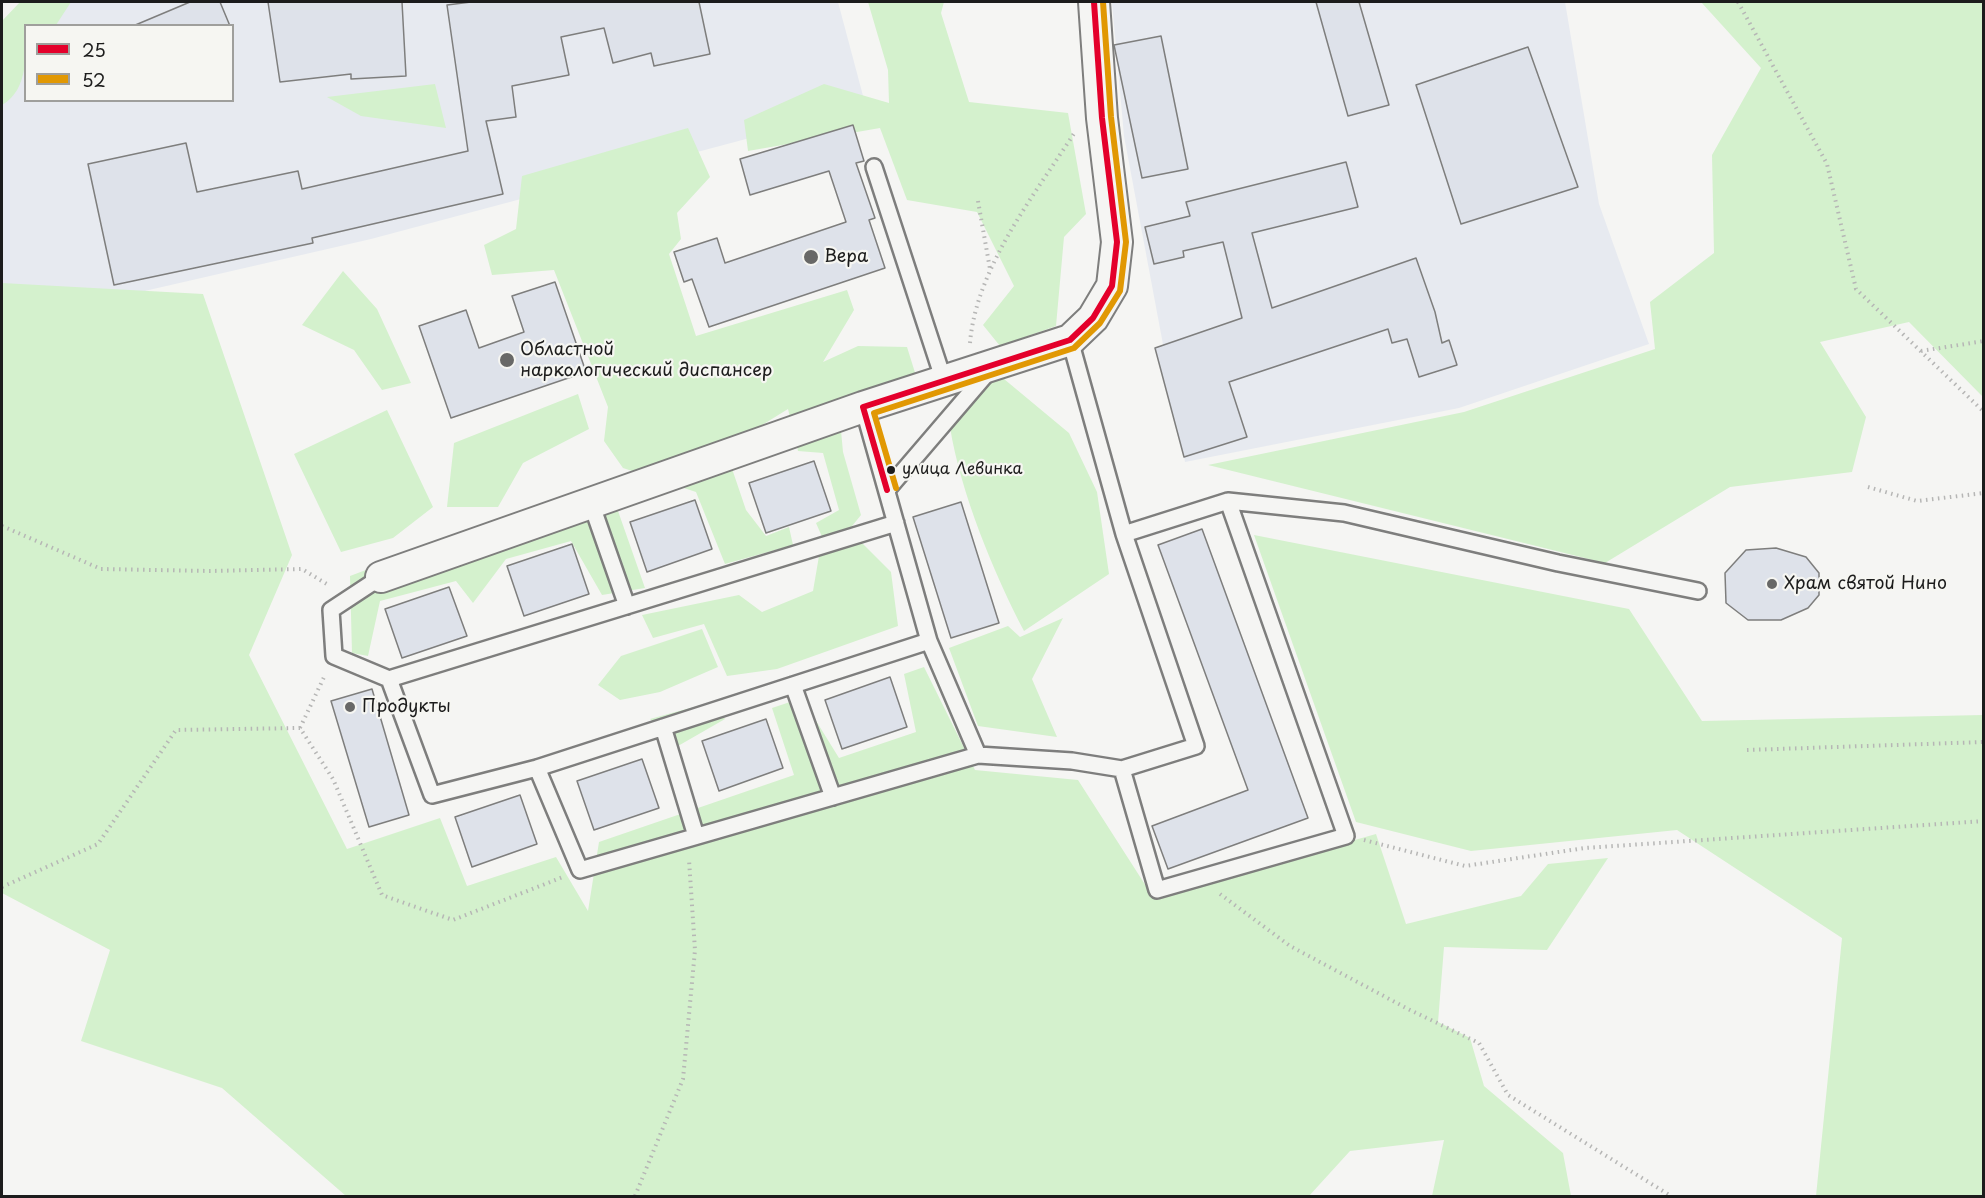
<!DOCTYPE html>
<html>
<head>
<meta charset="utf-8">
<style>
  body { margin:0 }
  #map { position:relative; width:1985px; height:1198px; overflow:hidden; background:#f5f5f3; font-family:"Playpen Sans",sans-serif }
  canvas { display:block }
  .frame { position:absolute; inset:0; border:3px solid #1c1c1c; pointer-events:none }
  .legend { position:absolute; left:24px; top:24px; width:210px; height:78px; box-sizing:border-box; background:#f6f6f2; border:2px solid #9f9f9c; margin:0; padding:8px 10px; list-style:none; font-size:18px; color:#1c1c1c }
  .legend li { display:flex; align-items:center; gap:12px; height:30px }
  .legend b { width:30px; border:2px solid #9f9f9c }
</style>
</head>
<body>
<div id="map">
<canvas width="1985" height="1198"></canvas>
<div class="frame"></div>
<ul class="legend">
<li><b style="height:8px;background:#e4002b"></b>25</li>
<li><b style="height:8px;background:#e19803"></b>52</li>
</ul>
</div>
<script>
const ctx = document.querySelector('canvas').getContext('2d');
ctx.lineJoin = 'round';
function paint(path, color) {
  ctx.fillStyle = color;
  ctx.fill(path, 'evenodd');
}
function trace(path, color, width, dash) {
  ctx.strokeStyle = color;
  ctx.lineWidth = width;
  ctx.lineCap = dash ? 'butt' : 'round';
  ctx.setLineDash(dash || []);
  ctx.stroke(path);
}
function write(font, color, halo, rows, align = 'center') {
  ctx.font = font + ' "Playpen Sans",sans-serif';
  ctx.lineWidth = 4.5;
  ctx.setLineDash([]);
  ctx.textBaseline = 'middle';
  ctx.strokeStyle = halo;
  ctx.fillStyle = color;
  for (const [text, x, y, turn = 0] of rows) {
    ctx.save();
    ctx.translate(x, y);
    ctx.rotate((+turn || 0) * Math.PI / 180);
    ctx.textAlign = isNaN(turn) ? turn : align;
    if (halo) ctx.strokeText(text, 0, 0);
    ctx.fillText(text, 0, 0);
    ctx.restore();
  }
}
const built = new Path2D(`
  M28 2H838L866 107 371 239 101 301 2 288V43ZM26 26H232V100H26Z
  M1112 2H1565L1599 204 1649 344 1459 408 1185 462 1124 136Z`);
const green = new Path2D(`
  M20 2H71L56 25 26 26C26 52 29 90 2 105V21Z
  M868 2H944L941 13 969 102 1068 113 1086 214 1064 237 1056 326 1000 346 983 325 1014 286 977 212 907 200 880 128 748 151 744 120 824 84 889 103 888 70Z
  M1701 2H1983V397L1909 322 1820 342 1866 417 1852 472 1730 487 1605 563 1208 465 1464 412 1655 349 1650 302 1714 253 1712 155 1761 68Z
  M435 84 446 128 361 116 327 97Z
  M688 128 710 177 677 213 681 239 669 254 696 336 847 290 854 310 823 362 858 346 907 347 917 379 838 398 843 452 861 515 848 531 823 539 816 523 839 510 823 453 798 451 788 409 725 448 746 510 766 536 789 527 793 545 725 564 696 492 623 468 604 441 608 407 554 270 492 275 484 245 516 229 522 176Z
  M343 271 377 309 411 383 382 390 354 350 302 325Z
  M2 283 203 294 292 555 249 655 347 849 440 818 467 886 556 857 588 911 599 842 794 775 772 708 802 698 839 758 916 732 904 674 924 667 975 770 1078 780 1153 897 1376 834 1406 924 1521 896 1548 864 1608 858 1547 950 1444 947 1438 1022 1470 1038 1484 1086 1563 1153 1571 1196H1432L1444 1140 1350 1151 1309 1196H346L222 1088 81 1041 110 950 2 893Z
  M998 374 1069 433 1097 492 1109 574 1024 631C994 574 960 491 950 427Z
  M578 394 589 429 523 463 498 507H447L454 443Z
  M387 410 433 507 393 538 341 552 294 454Z
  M561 505 618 511 645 588 602 595 571 541 506 559 473 603 456 581 380 601 368 656 352 653 350 576 511 515Z
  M1254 535 1629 609 1702 721 1983 715V1196H1816L1842 938 1677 830 1471 851 1356 822Z
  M861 542 891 572 898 626 777 669 727 676 704 624 653 638 642 615 739 595 762 612 813 591 819 556Z
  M1063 618 1032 679 1057 737 978 726 949 648 1008 626 1020 637Z
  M702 629 718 667 660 692 620 700 598 685 621 656Z
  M712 702 725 719 678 746 650 719Z`);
const building = new Path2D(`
  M190 2H220L230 26H133Z
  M268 2H402L406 76 351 79V74L280 82Z
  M471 2H699L710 54 654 66 651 53 613 63 604 28 561 37 569 75 512 86 516 117 486 121 503 194 312 238 313 243 114 285 88 164 186 143 197 192 298 171 302 189 468 151 447 5Z
  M1316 2H1359L1389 105 1348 116Z
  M1161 36 1188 169 1142 178 1114 45Z
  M1528 47 1578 187 1461 224 1416 85Z
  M853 125 864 161 856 163 875 218 869 220 885 268 709 327 692 279 684 282 674 252 717 238 725 263 846 222 829 171 750 195 740 159Z
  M1346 162 1358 207 1252 233 1272 308 1416 258 1435 312 1442 343 1449 340 1457 365 1419 377 1407 339 1392 343 1388 329 1229 382 1247 437 1184 457 1155 348 1242 318 1223 242 1183 251 1184 257 1154 264 1145 227 1190 216 1186 202Z
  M555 282 586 372 451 418 419 326 466 310 479 348 524 332 512 296Z
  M814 461 831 511 766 533 749 483Z
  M695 500 712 549 647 572 630 522Z
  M961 502 999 623 951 638 913 517Z
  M1202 529 1308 818 1168 869 1152 826 1248 790 1158 545Z
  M572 544 589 594 524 616 507 566Z
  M1776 548 1806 557 1819 573V595L1808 608 1781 620H1748L1726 603 1725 573 1746 550Z
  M449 587 467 636 402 658 385 609Z
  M890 677 907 727 842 749 825 700Z
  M372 689 409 815 369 827 331 701Z
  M766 719 783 768 719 791 702 741Z
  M642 759 659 808 594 830 577 781Z
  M520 795 537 844 472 867 455 817Z`);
const path = new Path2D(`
  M1738 2 1827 164 1856 289 1984 412
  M978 201 990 269
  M970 343C976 268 1035 194 1075 132
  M1921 351 1984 341
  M1868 487 1917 501 1984 493
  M2 526 101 569 210 571 302 569 330 586
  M300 728 325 675
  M1747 750 1984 742
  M1364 840 1465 866 1585 848 1984 821
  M2 887 98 844 176 730 300 728 333 779 382 895 453 920 563 877
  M1220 894 1290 946 1408 1009 1479 1043 1508 1095 1671 1196
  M635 1196 683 1079 695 950 689 860`);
const lane = new Path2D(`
  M874 167 944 381
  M863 407 929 641
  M887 490 989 371
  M1228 501 1344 513 1558 563 1698 591
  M591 503 627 606
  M381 577 331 610 334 656 389 679 432 795 537 768 929 641 978 755 1072 761 1122 769 1157 890 1346 836 1228 501 1124 534 1070 340
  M389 679 896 523
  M793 685 833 797
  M663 727 696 836
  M537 768 580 870 978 755
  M1122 769 1196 746 1124 534`);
const street = new Path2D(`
  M381 577 863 407 1070 340 1093 318 1112 286 1117 242 1102 118 1094 2`);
const bus1 = new Path2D(`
  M887 490 863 407 1070 340 1093 318 1112 286 1117 242 1102 118 1094 2`);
const bus2 = new Path2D(`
  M896 488 874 413 1074 348 1100 323 1120 291 1126 242 1111 117 1103 2`);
const markers = [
  [811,257,8,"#686867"],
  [507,360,8,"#686867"],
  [891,470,5,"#1c1c1c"],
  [1772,584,6,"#686867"],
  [350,707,6,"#686867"]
];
const busNames = [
  ["улица Левинка",902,470]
];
const poiNames = [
  ["Вера",824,257],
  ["Областной",520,350],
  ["наркологический диспансер",520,371],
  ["Храм святой Нино",1784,584],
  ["Продукты",362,707]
];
paint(built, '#e7eaf0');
paint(green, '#d4f1cd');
paint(building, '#dee2ea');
trace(building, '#7e7e7d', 1.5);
trace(lane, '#7e7e7d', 20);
trace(street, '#7e7e7d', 34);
trace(path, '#b6b6b5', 4, [1.5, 4.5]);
trace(lane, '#f5f5f3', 15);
trace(street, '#f5f5f3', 30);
trace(bus1, '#e4002b', 6);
trace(bus2, '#e19803', 6);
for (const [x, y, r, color] of markers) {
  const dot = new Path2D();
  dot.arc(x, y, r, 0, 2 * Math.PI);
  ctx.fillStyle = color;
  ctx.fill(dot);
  trace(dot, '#f6f6f2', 2);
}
write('16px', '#1c1c1c', '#f6f6f2', busNames, 'left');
write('18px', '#1c1c1c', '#f6f6f2', poiNames, 'left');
</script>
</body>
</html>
